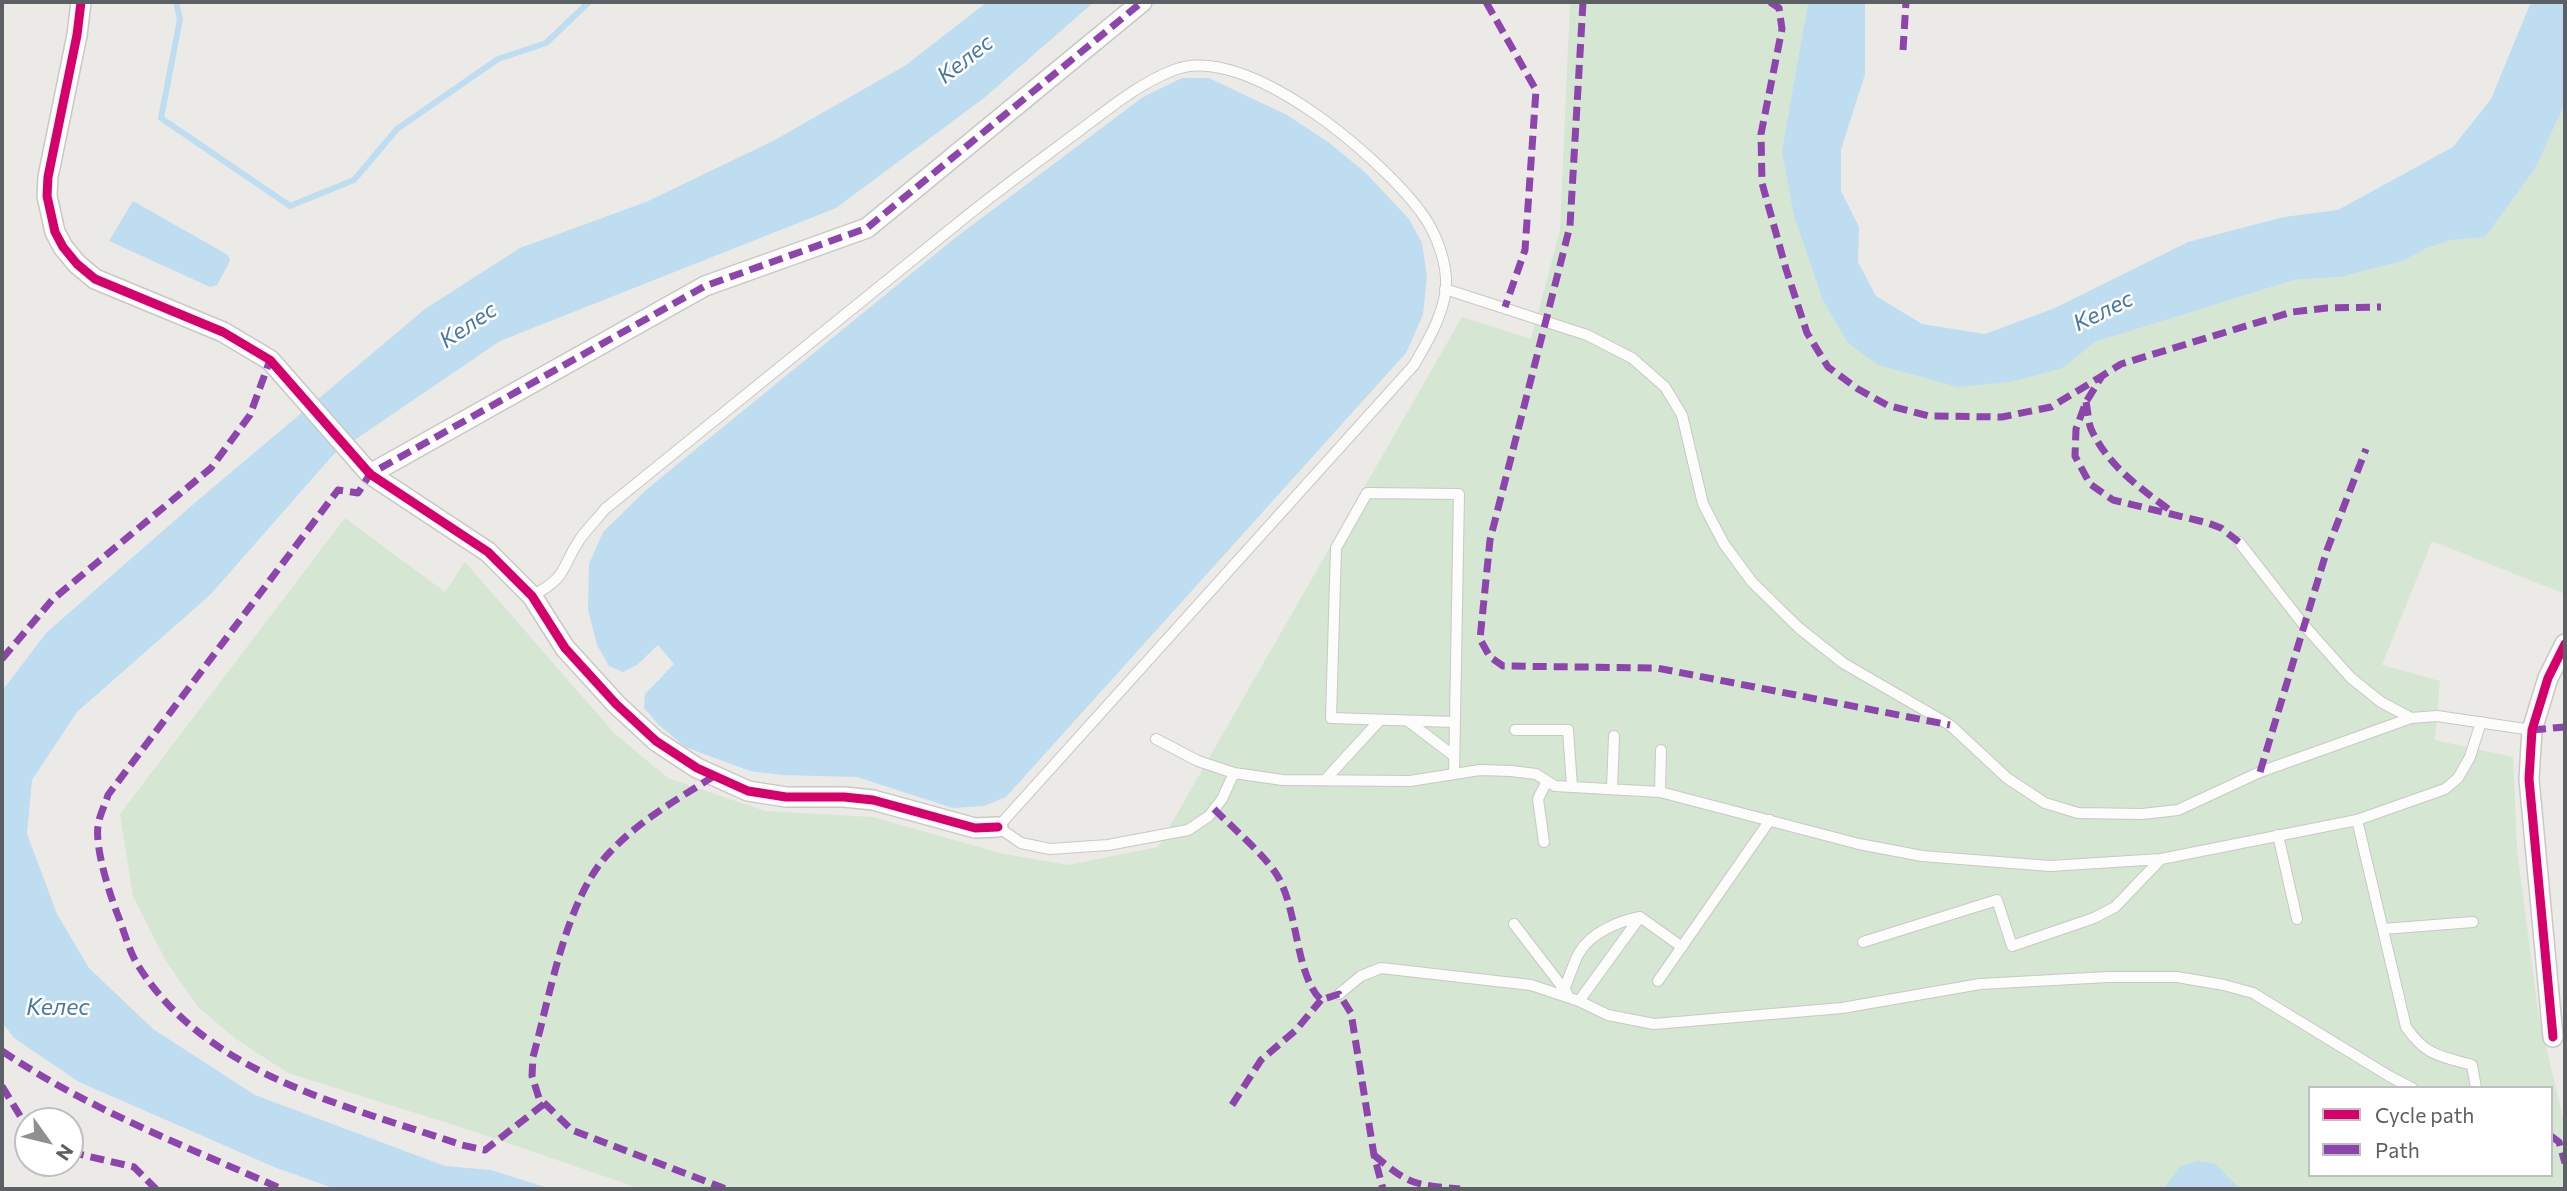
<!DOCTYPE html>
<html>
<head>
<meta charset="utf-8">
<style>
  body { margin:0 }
  #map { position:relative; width:2567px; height:1191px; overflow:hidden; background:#ebeae6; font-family:Commissioner,sans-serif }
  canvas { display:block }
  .frame { position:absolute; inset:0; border:4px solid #5c5f63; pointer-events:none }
  .legend { position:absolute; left:2308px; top:1086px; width:245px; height:91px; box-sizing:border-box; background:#fff; border:2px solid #bebfc1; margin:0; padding:9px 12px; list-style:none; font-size:21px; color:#5c5f63 }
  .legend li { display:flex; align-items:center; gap:14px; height:35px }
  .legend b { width:35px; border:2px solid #bebfc1 }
  .north { position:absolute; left:14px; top:1107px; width:70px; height:70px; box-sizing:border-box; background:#fff; border:2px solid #bebfc1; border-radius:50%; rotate:124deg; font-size:19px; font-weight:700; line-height:28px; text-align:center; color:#5c5f63 }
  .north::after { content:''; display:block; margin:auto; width:24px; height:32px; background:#8e9091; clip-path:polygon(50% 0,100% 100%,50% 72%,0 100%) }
</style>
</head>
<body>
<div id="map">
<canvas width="2567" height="1191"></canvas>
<div class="frame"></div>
<ul class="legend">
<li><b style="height:9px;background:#d6006c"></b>Cycle path</li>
<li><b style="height:9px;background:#8e44ad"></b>Path</li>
</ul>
<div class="north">N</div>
</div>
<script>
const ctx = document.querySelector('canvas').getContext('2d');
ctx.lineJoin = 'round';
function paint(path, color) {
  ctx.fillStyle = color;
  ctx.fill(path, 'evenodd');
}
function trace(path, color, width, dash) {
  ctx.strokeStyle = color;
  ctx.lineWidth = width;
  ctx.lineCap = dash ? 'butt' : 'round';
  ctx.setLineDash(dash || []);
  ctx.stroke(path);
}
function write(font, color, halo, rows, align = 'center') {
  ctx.font = font + ' Commissioner,sans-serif';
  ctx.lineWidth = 5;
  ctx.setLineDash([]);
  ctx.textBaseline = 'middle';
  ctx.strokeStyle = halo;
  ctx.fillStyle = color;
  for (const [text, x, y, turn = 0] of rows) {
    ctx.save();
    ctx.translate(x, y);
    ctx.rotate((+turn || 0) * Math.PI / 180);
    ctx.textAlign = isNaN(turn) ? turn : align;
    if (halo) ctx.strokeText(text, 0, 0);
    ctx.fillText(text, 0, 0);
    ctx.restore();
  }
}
const green = new Path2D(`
  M1570 2H1808L1782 151 1823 300 2063 368 2095 342 2294 280 2340 277 2403 261 2427 248 2452 240 2485 237 2535 169 2565 103V594L2432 541 2382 665 2440 681 2435 740 2513 757 2517 849 2538 1012 2565 1127V1189H641L479 1133 288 1073 236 1039 198 1007 166 961 133 896 120 814 345 518 445 592 465 562 615 734 668 778 765 811 872 817 1004 854 1068 865 1158 847 1462 317 1531 339 1560 230ZM2310 1088H2551V1175H2310Z`);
const water = new Path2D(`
  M987 2H1094L984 98 836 208 500 341 334 454 210 595 77 712 32 780 27 834 57 914 89 968 153 1029 255 1095 445 1166 491 1170 551 1189H336L274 1167 79 1082 14 1038 2 1022V691L46 633 197 501 425 309 520 248 646 202 773 141 906 65Z
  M1808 2H1865V74L1841 150V191L1859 227 1858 262 1876 296 1922 324 1985 334 2055 308 2188 242 2284 217 2338 210 2453 147 2491 99 2531 2H2565V103L2535 169 2485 237 2452 240 2427 248 2403 261 2340 277 2294 280 2095 342 2063 368 2010 382 1958 387 1878 365 1848 343 1823 300 1794 216 1782 151Z
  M1182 78H1209L1287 115 1328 142 1365 172 1409 219 1422 243 1427 277 1423 315 1406 353 1006 797 984 806 953 808 857 777 782 775 750 771 685 747 658 724 644 708 645 694 674 664 658 645 637 665 623 672 609 666 597 645 588 610 589 564 603 532 647 489 955 238 1143 97Z
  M133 201 228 255 230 261 217 285 210 287 109 241Z
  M2198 1161 2216 1164 2240 1189H2163L2181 1166Z`);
const stream = new Path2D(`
  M176 2 180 19 161 118 290 206 354 180 397 129 498 59 546 43 589 2`);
const lane = new Path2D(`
  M1445 289 1587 335 1632 358 1665 387 1682 415 1703 504 1724 544 1752 582 1799 628 1843 663 1950 725 2007 778 2045 803 2078 813 2142 814 2178 810 2260 772 2411 718 2437 716 2532 730
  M2239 542 2303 624 2351 678 2381 702 2411 718
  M532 596C570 575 559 570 580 539 588 528 597 519 605 509 720 415 836 322 952 228 993 194 1036 163 1079 131 1110 108 1138 84 1174 70 1245 41 1380 157 1420 211 1434 229 1444 254 1446 277 1448 308 1429 339 1414 365L998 827 1021 843 1050 849 1108 845 1188 830 1209 816 1222 799 1234 773
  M1408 721 1454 756
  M1454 722 1331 718 1336 548 1367 493 1459 494 1454 774
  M1515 730H1568L1572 786
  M1156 739 1198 761 1234 773 1283 780 1410 781 1480 770 1511 771 1536 774 1555 786 1660 792 1859 844 1922 856 2050 866 2161 859 2357 820 2445 789 2458 778 2470 757 2481 722
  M1325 780 1380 720
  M1612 789 1614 736
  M1660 792 1661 750
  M2357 820 2406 1027C2426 1056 2440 1056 2472 1065L2476 1088
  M2278 835 2297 919
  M1544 842 1538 799 1547 781
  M1514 924 1567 993
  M2383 929 2473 922
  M1863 942 1997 900 2012 946 2094 918 2115 907 2161 859
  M1658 981 1770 820
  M1564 990C1569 978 1573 964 1579 953 1590 933 1619 921 1640 917
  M1339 994 1361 976 1381 968 1531 985 1579 1001 1608 1015 1654 1024 1842 1008 1980 984 2108 977H2177L2224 985 2253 993 2389 1076 2412 1088
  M1579 1001 1640 917 1682 947`);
const street = new Path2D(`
  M81 2 77 35 48 177 47 196 55 232 63 247 77 264 95 279 223 332 270 360 370 474 488 552 532 596 565 648 616 704 656 741 697 768 748 791 786 797H844L873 800 975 828 998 827
  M370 474 705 286 867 228 1142 2
  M2553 1037 2529 779 2532 730 2548 678 2565 644`);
const quiet = new Path2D(`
  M1486 2 1536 90 1525 250 1505 307
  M1583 2 1570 226 1490 540 1480 639 1490 657 1503 666 1657 668 1950 725
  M1770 2 1779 8 1782 29 1761 134 1762 183 1786 269 1807 333 1828 367 1858 389 1887 405 1929 416 2002 417 2051 407 2102 376
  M1903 50 1906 2
  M2086 402C2088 411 2088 421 2091 429 2108 466 2140 488 2171 511
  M2239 542 2221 528 2208 523 2113 500 2090 484 2075 456 2076 429 2086 402 2102 376 2121 364 2292 312 2327 308 2381 307
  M2 659 52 600 211 468 250 415 270 360
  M2532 730 2565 727
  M2260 772 2327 550 2366 449
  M714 776C678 799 640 820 610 852 566 897 550 996 533 1057L532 1076 539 1098 572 1130 726 1189
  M1214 809C1232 827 1262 853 1275 872 1299 907 1294 973 1321 1000L1339 994 1351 1013 1374 1155 1383 1189
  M2 1051C88 1109 187 1147 282 1189
  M2 1086 28 1129
  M544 1104 485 1150 462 1145C348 1106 208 1076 139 967 129 952 124 930 117 913 109 892 95 848 98 826 99 816 105 805 108 795L338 490 358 493 370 474 705 286 867 228 1142 2
  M1232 1105 1261 1060 1296 1030 1321 1000
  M2551 1136 2559 1142 2565 1163
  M70 1152 134 1167 156 1189
  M1374 1155C1409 1185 1415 1185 1460 1189`);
const cycleway = new Path2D(`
  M81 2 77 35 48 177 47 196 55 232 63 247 77 264 95 279 223 332 270 360 370 474 488 552 532 596 565 648 616 704 656 741 697 768 748 791 786 797H844L873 800 975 828 998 827
  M2553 1037 2529 779 2532 730 2548 678 2565 644`);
const waterNames = [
  ["Келес",965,59,-38],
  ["Келес",2103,311,-26],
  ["Келес",468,325,-34],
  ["Келес",58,1007]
];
paint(green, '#d5e6d3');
paint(water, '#beddf1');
trace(stream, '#beddf1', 6);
trace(lane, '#c8c8c8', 12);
trace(street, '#c8c8c8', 22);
trace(lane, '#fcfcfb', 10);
trace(street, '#fcfcfb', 19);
trace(quiet, '#8e44ad', 7, [14, 7]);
trace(cycleway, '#d6006c', 9);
write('italic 23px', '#4a78a6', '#fff', waterNames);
</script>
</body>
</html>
